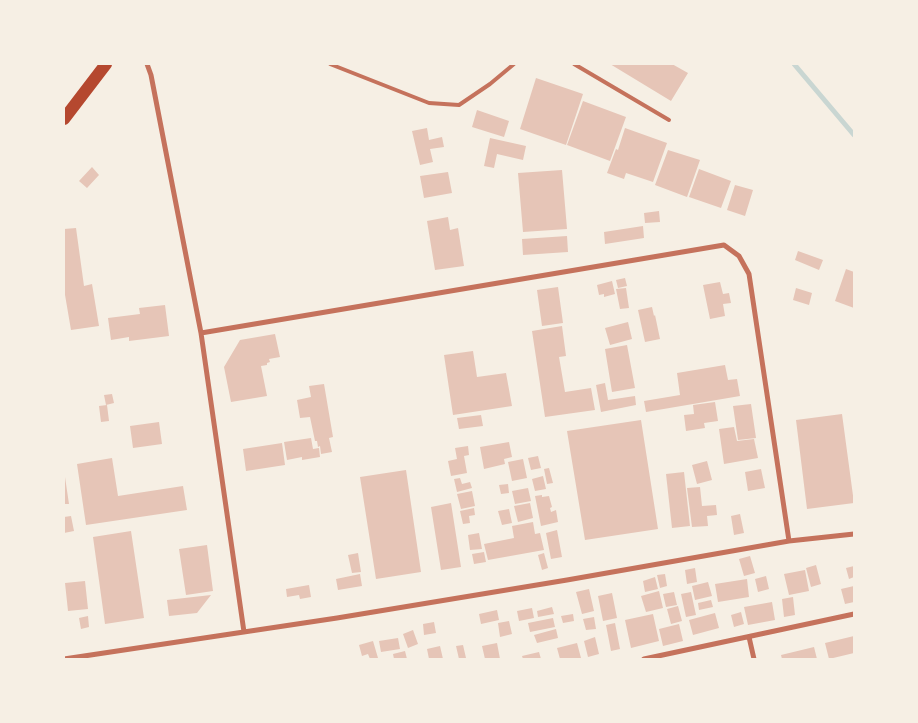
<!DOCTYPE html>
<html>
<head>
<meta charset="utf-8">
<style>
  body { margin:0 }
  #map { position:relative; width:918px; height:723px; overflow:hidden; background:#f6efe4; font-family:"Space Grotesk",sans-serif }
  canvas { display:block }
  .frame { position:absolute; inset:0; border:65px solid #f6efe4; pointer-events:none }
</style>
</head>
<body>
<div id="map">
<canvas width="918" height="723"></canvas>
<div class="frame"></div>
</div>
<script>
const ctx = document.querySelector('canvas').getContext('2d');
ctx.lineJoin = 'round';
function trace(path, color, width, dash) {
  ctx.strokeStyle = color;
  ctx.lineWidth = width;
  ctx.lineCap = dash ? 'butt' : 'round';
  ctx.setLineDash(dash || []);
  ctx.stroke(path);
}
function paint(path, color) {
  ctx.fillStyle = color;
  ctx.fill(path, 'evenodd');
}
const stream = new Path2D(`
  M794 64 854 135`);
const building = new Path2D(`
  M610 64H672L688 73 671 101Z
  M536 78 583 94 566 145 520 129Z
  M583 101 626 117 610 161 567 145Z
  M477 110 509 121 504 137 472 127Z
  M427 128 429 140 442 137 444 147 430 149 433 162 420 165 412 131Z
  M625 128 667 143 653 182 626 173 624 179 607 173 616 149 618 150Z
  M490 138 526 146 523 160 497 154 494 168 484 166Z
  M668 150 700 160 687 197 655 185Z
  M92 167 99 175 87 188 79 181Z
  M699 169 731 181 721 208 689 197Z
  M562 170 567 229 523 232 518 173Z
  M448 172 452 193 424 198 420 176Z
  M735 185 753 190 745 216 727 210Z
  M659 211 660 222 645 223 644 213Z
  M448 217 450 230 458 228 464 266 435 270 427 221Z
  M643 226 644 238 605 244 604 232Z
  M76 228 84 286 92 284 99 326 71 330 64 289V229Z
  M567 236 568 252 523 255 522 239Z
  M798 251 823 260 819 270 795 260Z
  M846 269 854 272V308L835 301Z
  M625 278 627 286 618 288 616 280Z
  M612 281 615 294 604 297V294L599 295 597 285Z
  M720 282 723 294 729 293 731 303 723 304 725 316 710 319 703 285Z
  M558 287 563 323 542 326 537 290Z
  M626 288 629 308 620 309 616 289Z
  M796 288 812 293 809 305 793 300Z
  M165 305 169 336 129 341V337L111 340 108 318 140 314 139 308Z
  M652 307 654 316 655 315 660 339 645 342 638 310Z
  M628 322 632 339 610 345 605 328Z
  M562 326 566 356 559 357 565 392 591 388 595 410 545 417 532 331Z
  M275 334 280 357 269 359 270 362 267 363V365L261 366 267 396 231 402 224 367 240 340Z
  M627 345 635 388 612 392 605 349Z
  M473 351 477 377 506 373 512 406 453 415 444 355Z
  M725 365 728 380 737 379 740 396 646 412 644 401 680 395 677 373Z
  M605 383 608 400 635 396 636 405 601 412 596 385Z
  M324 384 333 437 329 438 332 452 321 454 320 446 318 447 317 441H315L310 417 300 418 297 400 311 397 309 386Z
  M112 394 114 403 106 405 104 395Z
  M715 402 718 421 704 423 705 428 686 431 684 415 694 414 693 405Z
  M751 404 756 438 738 440 733 406Z
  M107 405 109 421 101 422 99 406Z
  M842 414 854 503 807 509 796 420Z
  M481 415 483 426 459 429 457 418Z
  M641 420 658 529 585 540 567 431Z
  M159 422 162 444 133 448 130 426Z
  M734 427 737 441 754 439 758 458 724 464 719 429Z
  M311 438 313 449 319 448 320 457 302 460V457L287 460 284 442Z
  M509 442 512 457 504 459 505 464 484 469 480 447Z
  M282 443 285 465 246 471 243 449Z
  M468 446 469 455 464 456 467 473 451 476 448 461 457 459 455 448Z
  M538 456 541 468 531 470 528 458Z
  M112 458 118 496 183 486 187 510 86 525 77 464Z
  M523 459 527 478 512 481 508 462Z
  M707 461 712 480 697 484 692 465Z
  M549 468 553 483 547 484 544 469Z
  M761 469 765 488 748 491 745 472Z
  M406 470 421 572 376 579 360 477Z
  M684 472 690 526 672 528 666 474Z
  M543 476 546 489 535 491 532 479Z
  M64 477H65L69 504H64Z
  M460 478 462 484 470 482 472 488 457 492 454 479Z
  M508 484 509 493 501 494 499 485Z
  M700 487 702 506 716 505 717 515 707 516 708 526 692 527 687 488Z
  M528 488 531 501 515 504 512 491Z
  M472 491 475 506 461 509 457 494Z
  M542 495V497L549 496 552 507 550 508 551 512 556 510 558 522 541 526 535 496Z
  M451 503 461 567 441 570 431 507Z
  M530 503 533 518 518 522 514 506Z
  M474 508 475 515 469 516 470 523 463 524 460 511Z
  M509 509 512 523 502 525 498 511Z
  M740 514 744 533 734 535 731 516Z
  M71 516 74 531 64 533V517Z
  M533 522 535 534 540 533 544 550 488 560 484 544 514 538 512 526Z
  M557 530 562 557 551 559 546 533Z
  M131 531 144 618 105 624 93 537Z
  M479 533 482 549 470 550 468 535Z
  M207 545 213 591 186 595 179 549Z
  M484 552 486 562 474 564 472 554Z
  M358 553 361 572 352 573 348 555Z
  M544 553 548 568 542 570 538 555Z
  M750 556 755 573 744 576 739 559Z
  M816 565 821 584 811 587 806 568Z
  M854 566V577L849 579 846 568Z
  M695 568 697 582 687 584 685 570Z
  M805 570 809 591 789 595 784 574Z
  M360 574 362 586 338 590 336 579Z
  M665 574 667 586 660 588 657 575Z
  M766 576 769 589 758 592 755 579Z
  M655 577 658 589 645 592 643 581Z
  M747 579 749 597 718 602 715 584Z
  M85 581 88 609 68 611 65 583Z
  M708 582 712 596 695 600 692 586Z
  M309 585 311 597 300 599 299 595 287 597 286 589Z
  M854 586V602L845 604 841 589Z
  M589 589 594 611 582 614 576 592Z
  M659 591 663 608 646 612 641 596Z
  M674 592 677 605 666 607 663 594Z
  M691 592 696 615 686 617 681 594Z
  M612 593 617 618 603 621 598 596Z
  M211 595 197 613 169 616 167 600Z
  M793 597 795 615 784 617 782 599Z
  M711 600 713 607 699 610 698 603Z
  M772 602 775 620 748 625 744 607Z
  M678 606 682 621 671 624 667 609Z
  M552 607 554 614 538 617 537 611Z
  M532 608 534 618 519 621 517 611Z
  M497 610 499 620 481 624 479 614Z
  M741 612 744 624 734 627 731 615Z
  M715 613 719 628 693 635 689 620Z
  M573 614 574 621 563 623 561 616Z
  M653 614 659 641 631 648 625 620Z
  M88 616 89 627 81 629 79 618Z
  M594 617 596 629 586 630 583 619Z
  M553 618 555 627 530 632 528 623Z
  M509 621 512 634 500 637 498 623Z
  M434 622 436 633 424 635 423 624Z
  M615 623 620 649 611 651 606 625Z
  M679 624 683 641 663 646 659 629Z
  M556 629 558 638 537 643 534 635Z
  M413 630 418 644 408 648 403 634Z
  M854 636V653L829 659 825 643Z
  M595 637 599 654 588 657 584 641Z
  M398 638 400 649 381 652 379 641Z
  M373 641 378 658 370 659 368 654 362 656 359 645Z
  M497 643 500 659H485L482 646Z
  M577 643 581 658 576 659H560L557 648Z
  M463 645 466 658 459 659 456 646Z
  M440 646 443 659H429L427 649Z
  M814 647 817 659H782L781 655Z
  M405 651 407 659H394L393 654Z
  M539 652 541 659H523L522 656Z`);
const service = new Path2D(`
  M330 64 429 103 459 105 490 84 514 64
  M574 64 669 120`);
const minor = new Path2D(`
  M147 64 151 75 201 333 244 632
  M201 333 724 245 739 256 749 274 789 541
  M749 637 754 659
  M64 659 337 618 567 580 789 541 854 534
  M644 659 854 614`);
const primary = new Path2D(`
  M64 119 106 64`);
trace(stream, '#c9d6d2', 5);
paint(building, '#e6c5b7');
trace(service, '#c5725c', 4);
trace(minor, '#c5725c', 5);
trace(primary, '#b5482f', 12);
</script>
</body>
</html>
